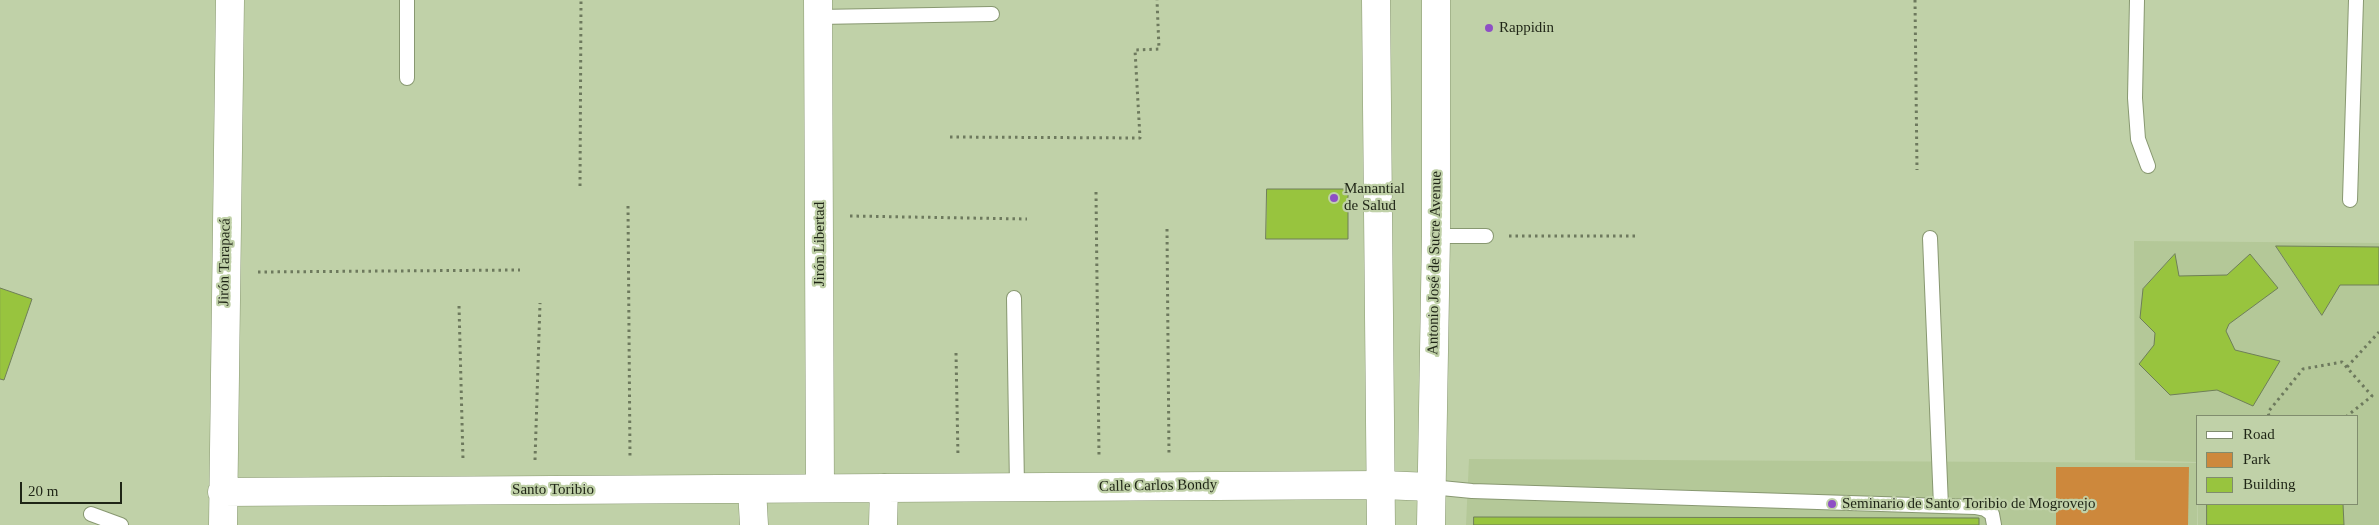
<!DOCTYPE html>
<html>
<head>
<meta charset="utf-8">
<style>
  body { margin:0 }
  #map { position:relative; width:2379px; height:525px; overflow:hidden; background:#c0d1a8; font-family:Georgia,serif }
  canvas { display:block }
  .legend { position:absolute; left:2196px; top:415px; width:162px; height:90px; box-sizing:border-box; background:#c0d1a8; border:1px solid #808c6e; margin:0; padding:6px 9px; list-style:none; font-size:15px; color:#1f2516 }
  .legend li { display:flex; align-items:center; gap:10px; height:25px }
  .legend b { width:25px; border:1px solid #808c6e }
  .scale { position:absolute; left:20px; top:482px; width:102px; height:22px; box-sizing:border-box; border:2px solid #1f2516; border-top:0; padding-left:6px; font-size:15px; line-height:18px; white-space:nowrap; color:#1f2516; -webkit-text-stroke:4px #c0d1a8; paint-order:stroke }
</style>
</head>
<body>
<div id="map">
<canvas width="2379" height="525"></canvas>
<ul class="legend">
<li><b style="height:6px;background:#fff"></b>Road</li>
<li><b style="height:14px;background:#cd883c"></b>Park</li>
<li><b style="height:14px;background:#98c43e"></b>Building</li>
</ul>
<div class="scale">20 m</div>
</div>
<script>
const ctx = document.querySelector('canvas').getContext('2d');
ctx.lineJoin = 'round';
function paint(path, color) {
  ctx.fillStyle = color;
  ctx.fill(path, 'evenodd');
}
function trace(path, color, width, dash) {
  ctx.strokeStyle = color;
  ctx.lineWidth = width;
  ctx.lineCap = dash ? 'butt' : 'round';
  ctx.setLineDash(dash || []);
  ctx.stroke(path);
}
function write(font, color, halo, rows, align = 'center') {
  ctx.font = font + ' Georgia,serif';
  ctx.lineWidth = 4.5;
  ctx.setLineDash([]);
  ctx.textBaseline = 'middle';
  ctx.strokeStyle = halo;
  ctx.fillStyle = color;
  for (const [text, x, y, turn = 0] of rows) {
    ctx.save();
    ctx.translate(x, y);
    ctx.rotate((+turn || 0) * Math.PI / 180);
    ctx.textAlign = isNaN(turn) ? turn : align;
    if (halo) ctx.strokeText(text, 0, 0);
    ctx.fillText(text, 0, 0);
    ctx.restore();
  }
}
const built = new Path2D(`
  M2134 241 2379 243V525H2198V504H2358V416H2198V462L2135 460Z
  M1469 459 2198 463 2197 525H1466Z`);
const green = new Path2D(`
  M2056 467H2189L2188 525H2056Z`);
const building = new Path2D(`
  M1267 189H1348V239H1266Z
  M2276 246 2379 247V285H2340L2322 315Z
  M2175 254 2179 276 2227 275 2250 254 2278 288 2229 324 2226 331 2235 350 2280 361 2253 406 2217 390 2170 395 2139 364 2154 345 2155 333 2140 318 2143 289Z
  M0 288 32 299 4 380 0 379Z
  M2207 504H2343L2344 525H2207Z
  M1474 517 1979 518V525H1474Z`);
const path = new Path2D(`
  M1915 0 1917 170
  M950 137 1140 138 1135 50 1159 49 1157 0
  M580 186 581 0
  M1096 192 1099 457
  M628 206 630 458
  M850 216 1027 219
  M1167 229 1169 456
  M1509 236H1638
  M258 272 520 270
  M459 306 463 460
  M956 353 958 457
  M2347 367 2379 332
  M2269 416 2268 412 2303 369 2342 362 2372 396 2347 416
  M535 460 540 303`);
const lane = new Path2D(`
  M407 0V78
  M2137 0 2135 98 2138 139 2148 166
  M818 17 992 14
  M2350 200 2356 0
  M1436 236H1486
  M1930 238 1941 506
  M1014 298 1017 487
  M1431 487 1472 491 1975 507 1985 509 1992 514 1994 525
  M91 514 121 525`);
const street = new Path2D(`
  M818 0 820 488
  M752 489 754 525
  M222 492 1382 485 1431 487
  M223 525 230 0
  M883 525 884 488`);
const secondary = new Path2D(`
  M1376 0 1381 525
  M1431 525 1436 236V0`);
const markers = [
  [1489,28,5,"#8e4fc5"],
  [1334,198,5,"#8e4fc5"],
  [1832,504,5,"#8e4fc5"]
];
const poiNames = [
  ["Rappidin",1499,28],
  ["Manantial",1344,189],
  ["de Salud",1344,206],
  ["Seminario de Santo Toribio de Mogrovejo",1842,504]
];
const streetNames = [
  ["Jirón Libertad",820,244,-90],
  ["Jirón Tarapacá",225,262,-89],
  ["Antonio José de Sucre Avenue",1435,263,-89],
  ["Calle Carlos Bondy",1158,486,-1],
  ["Santo Toribio",553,490]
];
paint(built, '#b4c898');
paint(green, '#cd883c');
paint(building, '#98c43e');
trace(building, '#6f7f59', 1);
trace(lane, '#889871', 16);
trace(street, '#889871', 29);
trace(secondary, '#889871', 29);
trace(path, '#6d795d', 3, [2.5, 4]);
trace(lane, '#fff', 14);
trace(street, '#fff', 28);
trace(secondary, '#fff', 28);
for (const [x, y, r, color] of markers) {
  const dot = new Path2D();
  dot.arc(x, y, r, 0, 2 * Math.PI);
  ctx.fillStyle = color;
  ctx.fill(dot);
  trace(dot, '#c0d1a8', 2);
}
write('15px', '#1f2516', '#c0d1a8', poiNames, 'left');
write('15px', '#1f2516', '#c0d1a8', streetNames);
</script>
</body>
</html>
